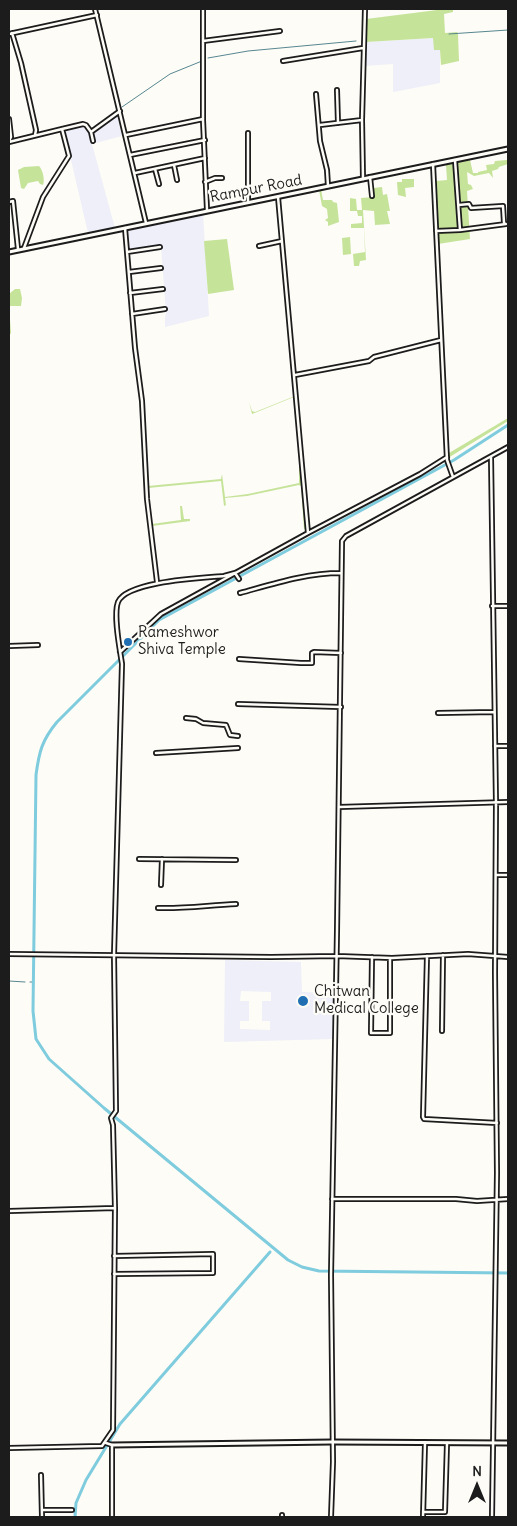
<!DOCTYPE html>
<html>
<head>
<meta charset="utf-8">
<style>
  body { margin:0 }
  #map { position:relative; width:517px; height:1526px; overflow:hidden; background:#fdfcf7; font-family:Delius,sans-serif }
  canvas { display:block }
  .frame { position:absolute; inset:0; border:10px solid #1c1c1c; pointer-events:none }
  .north { position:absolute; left:452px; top:1461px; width:50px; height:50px; -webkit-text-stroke:4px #fdfcf7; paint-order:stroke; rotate:0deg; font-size:14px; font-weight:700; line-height:20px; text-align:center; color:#1c1c1c }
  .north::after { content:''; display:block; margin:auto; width:18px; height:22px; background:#1c1c1c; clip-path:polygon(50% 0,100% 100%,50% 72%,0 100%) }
</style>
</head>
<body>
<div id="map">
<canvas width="517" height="1526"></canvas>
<div class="frame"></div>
<div class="north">N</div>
</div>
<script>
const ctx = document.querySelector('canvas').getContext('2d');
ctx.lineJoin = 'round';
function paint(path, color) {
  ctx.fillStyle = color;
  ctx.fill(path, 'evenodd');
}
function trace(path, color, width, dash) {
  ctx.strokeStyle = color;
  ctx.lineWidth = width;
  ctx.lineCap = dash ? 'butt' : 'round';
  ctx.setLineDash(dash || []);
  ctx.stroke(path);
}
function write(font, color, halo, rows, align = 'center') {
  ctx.font = font + ' Delius,sans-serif';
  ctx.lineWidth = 4.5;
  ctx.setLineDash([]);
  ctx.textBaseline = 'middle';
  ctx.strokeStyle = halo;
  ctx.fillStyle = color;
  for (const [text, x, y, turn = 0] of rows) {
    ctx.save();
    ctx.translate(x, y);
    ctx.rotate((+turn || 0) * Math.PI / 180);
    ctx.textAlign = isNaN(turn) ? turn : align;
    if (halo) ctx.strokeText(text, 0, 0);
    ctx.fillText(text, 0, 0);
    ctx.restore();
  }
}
const built = new Path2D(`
  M433 38 440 50V83L393 92V64L365 66 366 42Z
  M117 114 122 136 92 144 115 228 88 233 64 130 76 125 86 128 89 133 91 132Z
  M203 213 209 316 165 327V317L166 313 161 246 129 250 128 229Z
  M225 960 301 962 302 992 334 993 333 1039 224 1042ZM241 991 271 992V1001H262V1021H270V1030L240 1029V1021H249V1001H240Z`);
const green = new Path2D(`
  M445 9H453V12L444 14 445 33 457 32 458 34 459 61 441 65 440 50H434L433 38 366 42V19Z
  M507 158H508V164L499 167 498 169 492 171 493 178 489 173 474 176 467 172 468 184 471 185 473 189 467 191 470 239 438 244 436 181 447 180 446 165 470 160 473 173H478V172L487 170 486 165 494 164 495 161 507 160Z
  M39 166C43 170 45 180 43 185L40 184 38 181 28 183 24 189 21 188 18 170 24 167Z
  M402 179H414V187L405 188 406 197 398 195 397 182H402Z
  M382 187 383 195 387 194 390 211H387L390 224 375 225 374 211 363 210 366 260 360 261 359 266H354L353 254 365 252 364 228H351V224L362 223V216H358L357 211H350V198L356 199 357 210H362L361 198 373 197 374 188Z
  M321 189 323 200H332L333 202 337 203 339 222 328 226V222L325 220 328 218 327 209 322 206 319 190Z
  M350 237 351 254 343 255 342 238Z
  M227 239 234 290 208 294 204 241Z
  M15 289H20L22 298 21 306H9L11 333 9 336V294Z
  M295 396 306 529H304L301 486 299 485 247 496 225 498 226 505 224 506 221 481 148 488V486L221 479 222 474 225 497 248 494 299 483V452L294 397 252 414 249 402 252 411 255 412Z
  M508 418V421L448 458V433L449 453Z
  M180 506H182L184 519H190V521L152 526V524L181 520Z`);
const stream = new Path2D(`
  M449 34 508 30
  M208 58 248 51 356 41
  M122 107 170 74 202 61
  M9 981 25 982
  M30 982H33`);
const canal = new Path2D(`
  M508 425 454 460 159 620 57 722C42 740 39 752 36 775L33 1011 36 1039 49 1059 104 1108 288 1260 302 1267 319 1271 508 1273
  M75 1517 76 1503 86 1480 120 1424 270 1252`);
const minor = new Path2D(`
  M95 9 146 223
  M203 9V120L207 210
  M12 33 21 63 36 130 35 135
  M9 34 97 15
  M203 41 280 31
  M283 61 363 48
  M337 90 338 123
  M316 94 320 141 327 170 328 186
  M9 119 11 137 9 141
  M320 125 362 120
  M62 129 83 124 86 125 91 132 120 111
  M91 132 93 141
  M248 133V202
  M126 135 203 119
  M9 142 62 129 69 156 43 197 24 248
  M130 155 205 140
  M433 164 447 460 453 477
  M174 165 177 180
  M155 169 159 184
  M135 173 205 158
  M370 177 372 196
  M363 179 362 120 365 9
  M205 182 215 178H222
  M9 202 13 201 18 249
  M459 205 469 204 471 208 503 206 504 223 506 224 460 230
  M125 228 135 348 142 401 147 499 157 582
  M436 231 460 230 455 160
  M259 246 282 241
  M127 252 160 247
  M129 272 161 268
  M130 293 163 289
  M132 314 165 309
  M295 375 369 361 374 357 441 340
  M491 457 496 803 495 973 497 1173 492 1517
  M308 533 420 474 447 457
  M235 573 239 579
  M240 593C273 584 306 573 341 573
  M492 606H508
  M9 646 38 645
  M120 652 161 614 308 533 278 197
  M239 659 301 663H312V653L314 652 341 653
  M238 704 341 707
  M438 713 494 712
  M186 718 196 719 203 723 226 725 230 735 238 736
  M495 746H508
  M156 753 238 748
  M339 807 508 802
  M139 859 236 860
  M496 875H508
  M161 885 162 859
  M158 908C184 909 210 905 236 904
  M9 954 271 957 337 956 392 958 468 954 508 957
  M427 956 423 1117 424 1119 497 1123
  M372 957 371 1033H390V958
  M442 1031 443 955
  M332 1199H456L477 1201 508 1199
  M9 1211 115 1208
  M114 1256 213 1254V1273L114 1274
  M106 1443 112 1445V1517
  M9 1448 102 1446 113 1430 115 1208 113 1125 111 1118 116 1111 114 955 122 664C120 650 113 615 118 602 127 581 203 578 224 576L235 573
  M41 1475 42 1517
  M42 1510H72
  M423 1512H445L447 1443
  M282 1515V1517
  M331 1517 333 1462 331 1275 337 931 342 541 346 536 508 447
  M423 1517 425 1443`);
const tertiary = new Path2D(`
  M112 1445 332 1442 508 1443`);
const secondary = new Path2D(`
  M9 252 508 149`);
const markers = [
  [128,642,5,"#1f6fb2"],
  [303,1001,6,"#1f6fb2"]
];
const streetNames = [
  ["Rampur Road",256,189,-11]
];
const poiNames = [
  ["Rameshwor",138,633],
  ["Shiva Temple",138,650],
  ["Chitwan",314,992],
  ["Medical College",314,1009]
];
paint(built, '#eeeff8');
paint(green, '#c6e39a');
trace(stream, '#578690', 1);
trace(canal, '#7eccdd', 3);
trace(minor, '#1c1c1c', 6);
trace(tertiary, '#1c1c1c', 7);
trace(secondary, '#1c1c1c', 7);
trace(minor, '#fdfcf7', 2.5);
trace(tertiary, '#fdfcf7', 3);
trace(secondary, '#fdfcf7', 3);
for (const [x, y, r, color] of markers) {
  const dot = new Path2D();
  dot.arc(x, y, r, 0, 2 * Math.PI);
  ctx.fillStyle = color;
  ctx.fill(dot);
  trace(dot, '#fdfcf7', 2);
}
write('15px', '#1c1c1c', '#fdfcf7', streetNames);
write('15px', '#1c1c1c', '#fdfcf7', poiNames, 'left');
</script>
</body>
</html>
